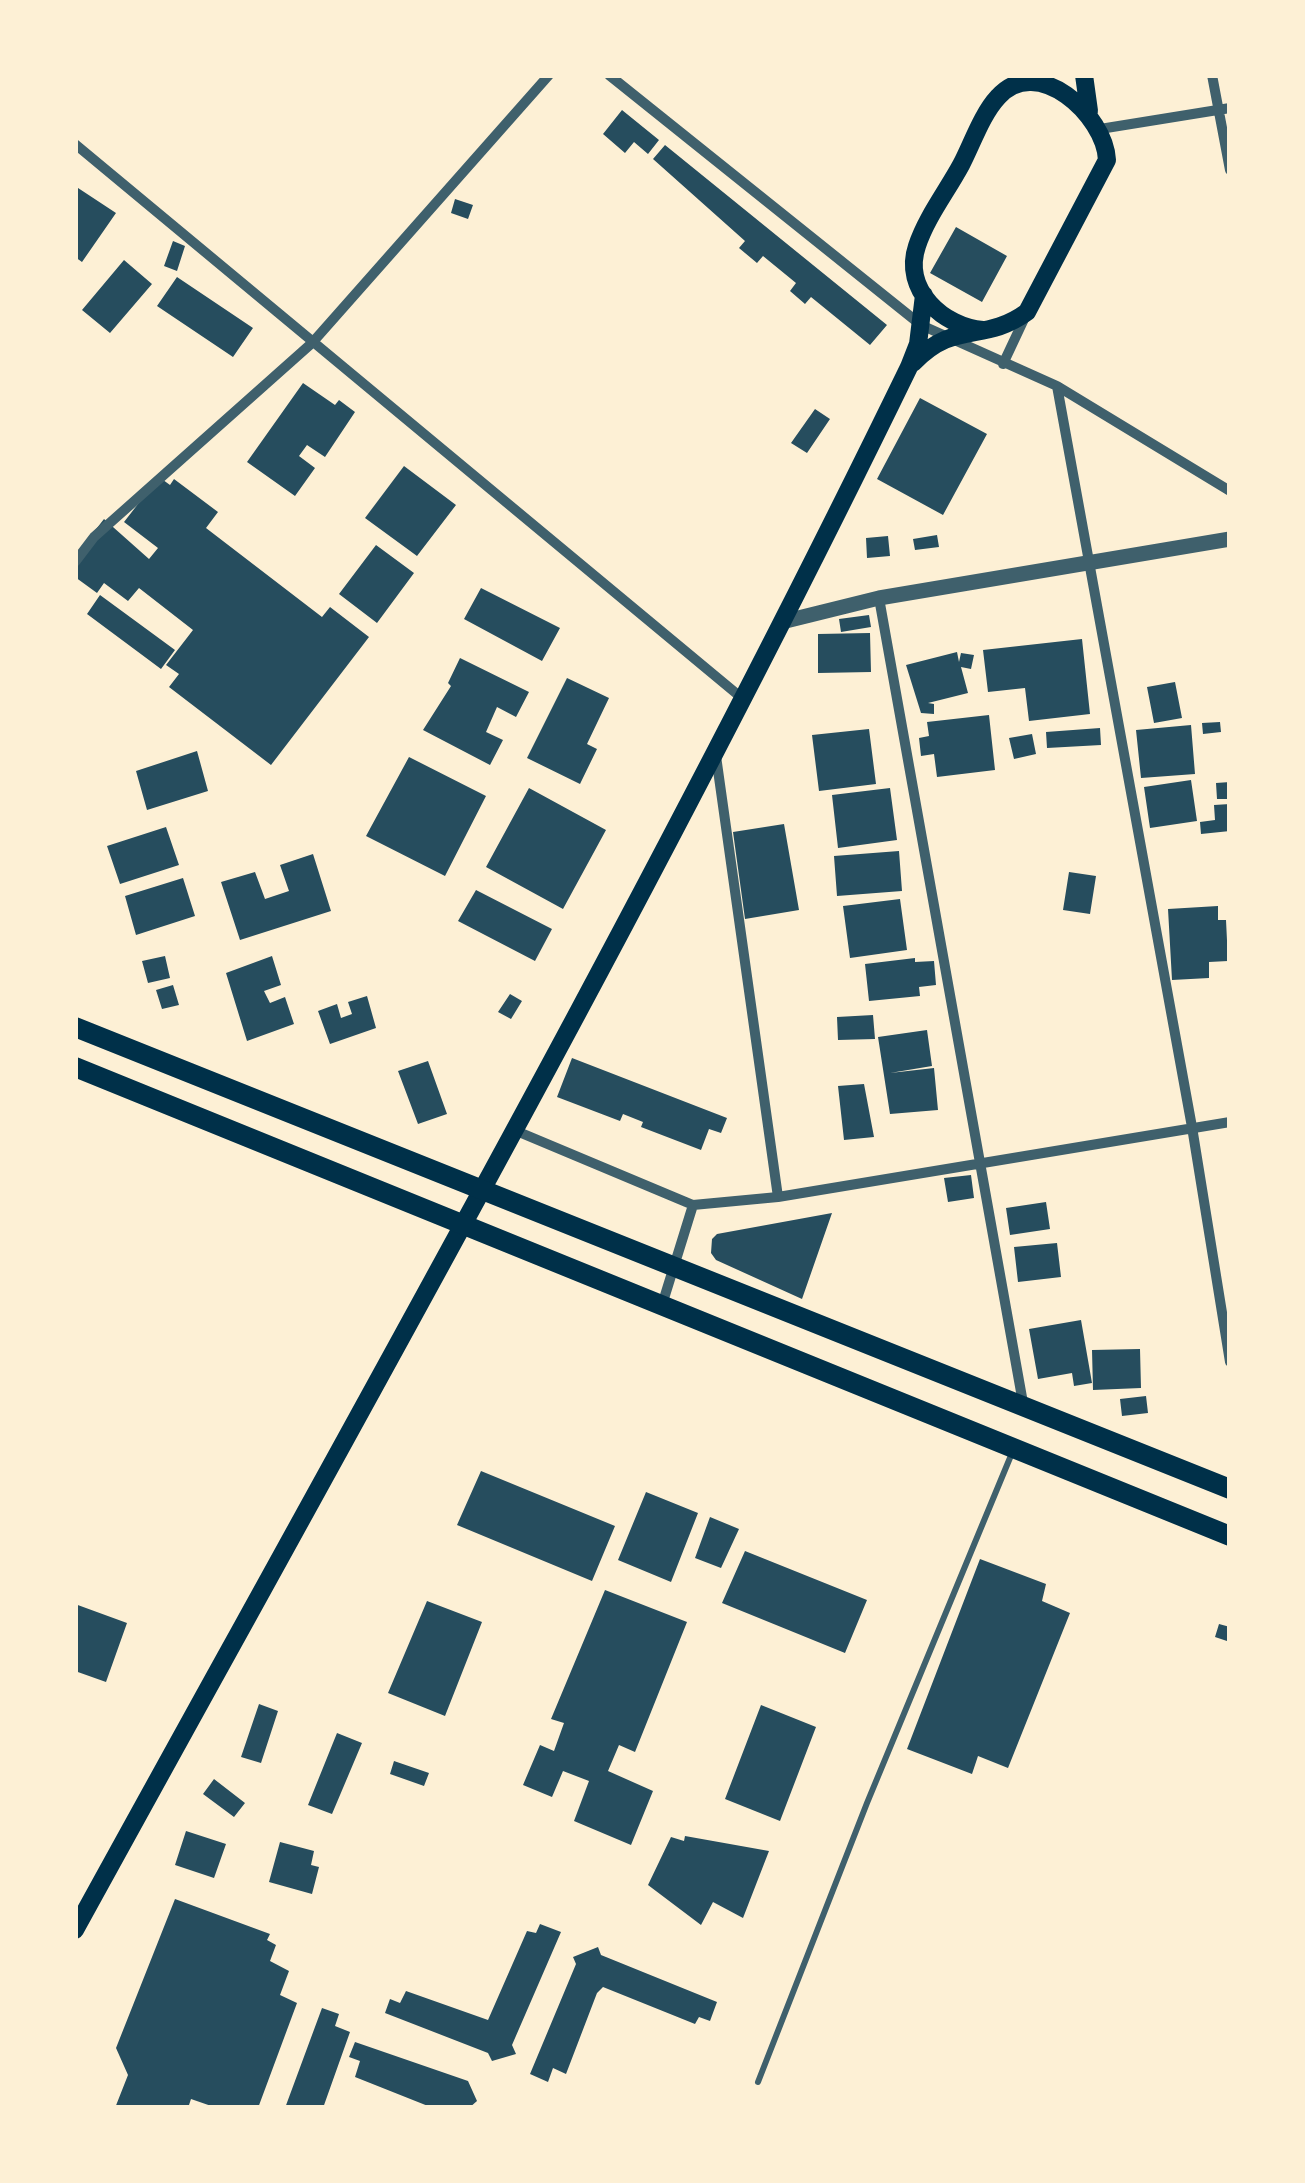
<!DOCTYPE html>
<html>
<head>
<meta charset="utf-8">
<style>
  body { margin:0 }
  #map { position:relative; width:1305px; height:2183px; overflow:hidden; background:#fdf0d5; font-family:"Public Sans",sans-serif }
  canvas { display:block }
  .frame { position:absolute; inset:0; border:78px solid #fdf0d5; pointer-events:none }
</style>
</head>
<body>
<div id="map">
<canvas width="1305" height="2183"></canvas>
<div class="frame"></div>
</div>
<script>
const ctx = document.querySelector('canvas').getContext('2d');
ctx.lineJoin = 'round';
function paint(path, color) {
  ctx.fillStyle = color;
  ctx.fill(path, 'evenodd');
}
function trace(path, color, width, dash) {
  ctx.strokeStyle = color;
  ctx.lineWidth = width;
  ctx.lineCap = dash ? 'butt' : 'round';
  ctx.setLineDash(dash || []);
  ctx.stroke(path);
}
const building = new Path2D(`
  M622 110 659 140 648 154 634 142 625 153 603 134Z
  M665 145 887 325 870 345 811 297 805 304 790 291 796 283 763 256 757 263 739 248 745 241 653 159Z
  M75 186 116 213 82 262 75 257Z
  M455 199 473 205 468 219 451 213Z
  M956 227 1007 256 982 302 930 273Z
  M173 241 185 246 177 271 164 266Z
  M124 260 152 284 110 333 82 310Z
  M177 277 253 328 233 357 157 306Z
  M303 383 335 405 339 400 355 412 325 457 307 445 299 456 315 468 295 496 247 462Z
  M920 398 987 434 943 515 877 479Z
  M815 409 830 419 807 453 791 443Z
  M404 466 456 505 417 556 365 518Z
  M159 477 170 485 174 479 218 512 206 528 322 617 330 607 369 637 271 765 169 687 179 674 166 665 193 630 139 588 128 601 104 583 97 593 75 577V556L104 519 149 559 158 548 124 522Z
  M937 535 939 547 915 550 913 539Z
  M888 536 890 556 867 558 866 538Z
  M376 545 414 573 377 623 339 594Z
  M481 588 560 628 542 661 464 619Z
  M100 595 175 650 161 669 87 614Z
  M869 615 871 627 841 632 839 619Z
  M870 633 871 672 818 673V634Z
  M1082 639 1090 714 1029 721 1025 688 988 692 983 650Z
  M957 652 959 662 961 653 974 655 971 669 961 667 968 693 928 703 934 704V714L921 713 906 665Z
  M460 658 529 692 516 717 497 707 486 732 503 740 490 765 423 730 451 686 448 683Z
  M567 678 609 698 587 744 597 749 580 784 527 758Z
  M1175 682 1182 718 1154 723 1147 687Z
  M989 715 995 770 937 777 934 754 921 756 919 738 929 736 927 722Z
  M1220 722 1221 732 1203 734 1202 723Z
  M1191 725 1195 774 1141 778 1136 730Z
  M1100 728 1101 745 1047 748 1046 732Z
  M869 729 876 784 819 791 812 735Z
  M1032 734 1036 754 1014 759 1009 738Z
  M197 751 208 791 147 810 136 771Z
  M409 757 486 796 445 876 366 836Z
  M1191 780 1197 821 1150 828 1144 787Z
  M1230 782V799H1217L1216 783Z
  M529 788 606 830 563 909 486 867Z
  M890 788 897 840 838 848 832 795Z
  M1230 804V831L1201 834 1200 822 1215 820 1214 805Z
  M784 824 799 910 745 919 733 832Z
  M166 827 179 865 120 884 107 846Z
  M899 851 902 891 837 896 834 856Z
  M313 854 331 911 240 940 221 882 255 872 265 899 289 891 280 865Z
  M1069 872 1096 876 1090 914 1063 910Z
  M183 878 195 916 136 935 125 896Z
  M476 890 552 929 535 961 458 921Z
  M900 899 907 950 850 958 843 906Z
  M1218 906V920H1226L1228 961 1209 962V978L1172 980 1168 909Z
  M165 956 170 978 148 983 142 961Z
  M272 956 281 985 264 991 270 1003 285 997 294 1024 247 1041 226 973Z
  M915 958V962L934 961 936 985 919 987 920 996 869 1001 865 964Z
  M173 985 179 1005 162 1009 156 990Z
  M510 994 522 1001 511 1019 498 1012Z
  M367 996 376 1028 330 1044 318 1011 337 1004 341 1018 352 1014 348 1002Z
  M873 1015 875 1039 838 1040 837 1017Z
  M927 1030 932 1066 890 1073 934 1068 938 1110 890 1114 878 1037Z
  M572 1058 727 1118 721 1133 709 1129 701 1150 641 1127 643 1122 623 1114 620 1121 557 1097Z
  M428 1061 447 1114 418 1124 398 1071Z
  M864 1084 874 1137 844 1140 838 1086Z
  M971 1175 974 1198 948 1202 944 1178Z
  M1046 1202 1050 1229 1010 1235 1006 1208Z
  M832 1213 802 1299 716 1260 711 1253 712 1239 717 1234Z
  M1057 1243 1061 1277 1018 1282 1014 1247Z
  M1081 1320 1092 1383 1074 1386 1072 1373 1038 1379 1029 1329Z
  M1140 1349 1141 1388 1093 1390 1092 1350Z
  M1146 1396 1148 1413 1122 1416 1120 1399Z
  M481 1471 615 1526 592 1581 457 1525Z
  M646 1492 698 1513 671 1582 618 1560Z
  M710 1517 739 1529 721 1568 695 1558Z
  M745 1551 867 1600 845 1653 722 1603Z
  M980 1559 1046 1584 1042 1601 1070 1613 1008 1768 978 1756 972 1774 907 1749Z
  M605 1590 687 1622 635 1752 619 1745 608 1771 653 1791 631 1845 574 1821 589 1781 563 1771 552 1797 523 1785 540 1745 554 1751 564 1723 551 1719Z
  M427 1601 482 1622 445 1716 388 1693Z
  M75 1604 127 1623 106 1682 75 1671Z
  M1219 1624 1230 1627V1642L1215 1637Z
  M259 1704 278 1711 261 1763 241 1757Z
  M761 1705 816 1727 780 1821 725 1799Z
  M337 1733 362 1743 332 1814 308 1805Z
  M394 1761 429 1773 424 1786 390 1774Z
  M214 1779 245 1803 234 1817 203 1794Z
  M186 1831 226 1844 214 1878 175 1865Z
  M685 1836 769 1851 743 1918 713 1902 701 1925 648 1885 671 1837 684 1841Z
  M280 1842 314 1851 311 1865 319 1867 312 1894 269 1882Z
  M175 1899 270 1934 267 1940 276 1945 270 1961 289 1971 280 1995 297 2003 258 2108H217L191 2099 188 2108H115L128 2075 116 2048Z
  M540 1924 561 1932 512 2045 516 2054 492 2061 488 2053 385 2013 390 1999 400 2003 406 1991 488 2020 527 1931 536 1933Z
  M598 1947 601 1955 717 2002 710 2021 699 2017 695 2024 603 1987 597 1993 566 2074 553 2068 548 2082 530 2074 576 1964 573 1957Z
  M322 2008 339 2014 335 2026 350 2032 323 2108H285Z
  M355 2042 468 2081 477 2101 469 2108H433L355 2077 360 2061 349 2057Z`);
const service = new Path2D(`
  M758 2082 867 1803 1012 1453`);
const minor = new Path2D(`
  M609 75 921 325 1057 386 1230 491
  M1212 75 1230 170
  M1100 129 1230 108
  M75 144 743 699
  M1003 364 1026 315
  M1057 386 1192 1127 1230 1362
  M75 562 94 537 312 343 549 75
  M879 598 1023 1403
  M716 756 778 1197
  M514 1130 693 1205 778 1197 1230 1122
  M662 1305 693 1205`);
const tertiary = new Path2D(`
  M786 621 879 598 1230 539`);
const secondary = new Path2D(`
  M1084 75 1089 111
  M913 363C955 319 983 344 1027 312L1107 160C1105 115 1037 53 998 97 982 114 972 144 961 165 947 191 926 218 917 246 902 290 944 327 983 330
  M75 1930C359 1413 651 898 909 367L918 344 924 295`);
const primary = new Path2D(`
  M75 1027 1230 1489
  M75 1067 1230 1536`);
paint(building, '#264d5e');
trace(service, '#3f606c', 6);
trace(minor, '#3f606c', 10);
trace(tertiary, '#3f606c', 15);
trace(secondary, '#003049', 18);
trace(primary, '#003049', 20);
</script>
</body>
</html>
